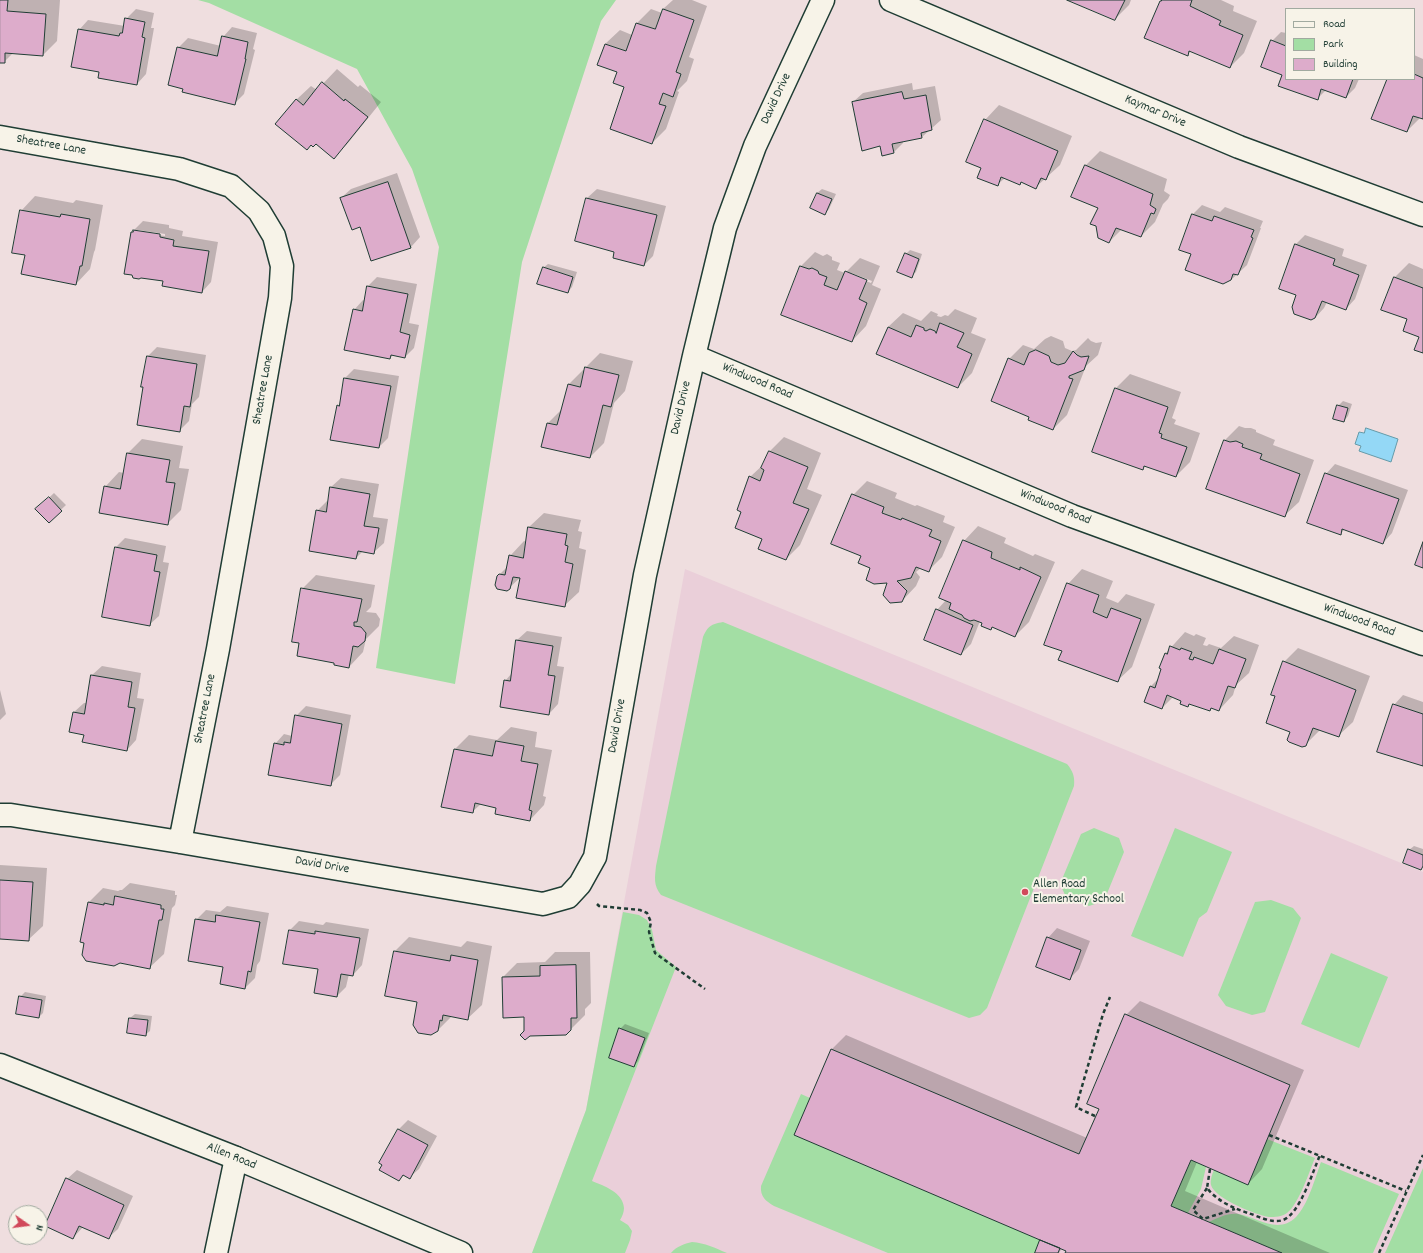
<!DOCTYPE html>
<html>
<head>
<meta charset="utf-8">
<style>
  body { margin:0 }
  #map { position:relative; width:1423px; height:1253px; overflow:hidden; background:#efdedf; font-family:Dekko,sans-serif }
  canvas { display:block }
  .legend { position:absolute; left:1285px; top:8px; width:130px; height:72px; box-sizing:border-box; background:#f7f3e8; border:1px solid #a1aaa0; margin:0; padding:5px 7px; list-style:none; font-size:12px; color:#1f3d34 }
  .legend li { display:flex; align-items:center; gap:8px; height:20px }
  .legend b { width:20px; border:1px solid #a1aaa0 }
  .north { position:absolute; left:8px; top:1205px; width:40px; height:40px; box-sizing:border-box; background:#f7f3e8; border:1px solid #a1aaa0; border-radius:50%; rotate:104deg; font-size:11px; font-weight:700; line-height:16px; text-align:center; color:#1f3d34 }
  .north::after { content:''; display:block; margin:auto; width:14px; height:18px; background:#d1495b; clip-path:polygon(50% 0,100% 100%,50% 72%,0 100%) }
</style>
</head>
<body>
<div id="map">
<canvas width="1423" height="1253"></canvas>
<ul class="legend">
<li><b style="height:5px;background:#f7f3e8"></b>Road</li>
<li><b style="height:11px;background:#a3dea4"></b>Park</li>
<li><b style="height:11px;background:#ddaccb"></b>Building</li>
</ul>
<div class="north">N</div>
</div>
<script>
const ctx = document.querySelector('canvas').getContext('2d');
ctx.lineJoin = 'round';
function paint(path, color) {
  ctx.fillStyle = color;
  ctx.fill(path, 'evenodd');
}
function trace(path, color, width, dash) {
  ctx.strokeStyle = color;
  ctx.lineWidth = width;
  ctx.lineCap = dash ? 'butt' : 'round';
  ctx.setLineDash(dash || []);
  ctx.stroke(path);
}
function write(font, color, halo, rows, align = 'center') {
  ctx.font = font + ' Dekko,sans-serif';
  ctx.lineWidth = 4;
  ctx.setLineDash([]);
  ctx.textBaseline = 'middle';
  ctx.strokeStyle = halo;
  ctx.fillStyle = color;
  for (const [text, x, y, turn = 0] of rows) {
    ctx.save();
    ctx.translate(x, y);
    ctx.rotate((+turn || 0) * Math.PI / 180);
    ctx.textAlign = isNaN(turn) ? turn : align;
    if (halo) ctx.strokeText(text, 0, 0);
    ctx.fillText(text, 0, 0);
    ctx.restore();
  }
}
const built = new Path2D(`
  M685 569 1423 872V1253H532L586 1110Z`);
const green = new Path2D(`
  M198 0H616L601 21 522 262 455 684 376 668 439 247 412 169 357 69 209 3Z
  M723 622 1067 764C1073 771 1075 777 1074 786L987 1008 980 1015 969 1018 661 895C653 885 655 877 656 866L703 637C708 626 711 624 723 622Z
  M1094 828 1119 838 1124 852 1104 901 1089 906 1066 897 1060 884 1081 834Z
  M1175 828 1232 852 1207 912 1199 918 1183 957 1131 936Z
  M1271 900 1293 908 1301 918 1265 1012 1252 1015 1226 1006 1218 995 1255 902Z
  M623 912 639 915 647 920 652 930 656 950 676 967 592 1181C604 1186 623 1192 624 1208 624 1212 622 1217 620 1220L628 1225 632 1231 630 1240 625 1253H532L586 1110ZM619 1028 645 1038 634 1067 609 1057Z
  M1331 953 1388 977 1359 1048 1301 1024Z
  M801 1094 810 1098 794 1135 1040 1240 1035 1253H888L774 1206C766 1201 760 1197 761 1186Z
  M1267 1139 1315 1158C1309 1172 1299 1204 1287 1213 1282 1217 1275 1217 1269 1217 1257 1215 1215 1199 1211 1185 1210 1181 1212 1174 1214 1170L1248 1185Z
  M1191 1160 1206 1167 1201 1189 1188 1213 1171 1206Z
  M1321 1162 1399 1194 1373 1253H1282L1209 1222C1218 1218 1227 1213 1238 1214 1257 1217 1278 1235 1296 1217 1308 1205 1315 1178 1321 1162Z
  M1423 1168V1253H1385Z
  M692 1242C705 1243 715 1248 727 1253H671C677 1246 684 1244 692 1242Z`);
const water = new Path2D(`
  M1366 428 1398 439 1391 462 1359 451 1361 446 1355 444 1359 432 1364 433Z`);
const shadow = new Path2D(`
  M0 0H60L57 41 43 55 13 53 4 62H0Z
  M673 0H692L707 6 689 57 694 59 687 81 677 91 679 92 666 129 652 143 605 44 620 30 632 35 637 23 651 9 662 13 663 9Z
  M1069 0H1131L1129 5 1115 19Z
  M1162 0H1221L1234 6 1233 11 1257 21 1244 53 1230 67 1191 51 1187 55 1160 1Z
  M136 9 154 13 151 28H154L146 74 137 84 100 71 79 30 88 20 125 26 126 19Z
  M232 27 257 33 253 49 255 50 244 94 235 103 184 88 178 48 188 38 221 46 223 37Z
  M1281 32 1286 33V79H1359L1355 88 1346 97 1326 90 1317 99 1279 85 1283 74 1272 41Z
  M1414 55 1423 59V118L1421 117 1407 131 1388 79H1414Z
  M337 69 358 87 360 85 381 102 348 143 334 157 296 100 311 86 317 90Z
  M912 83 913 90 935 86 941 120 922 137 903 140V143L894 152 882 155 881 145 853 102 863 93Z
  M999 105 1072 136 1060 165 1036 187 1022 182 1020 184 1005 178 997 185 982 168 985 120Z
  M1100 151 1167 179 1164 191 1170 195 1168 199 1163 204 1155 222 1141 236 1122 229 1109 242 1085 166Z
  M397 173 420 237 411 247 372 260 360 226 341 198 351 189Z
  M597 189 666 206 653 256 644 265 616 252 577 240 587 198Z
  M822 189 836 194 829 209 825 214 817 193Z
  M35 196 73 203 76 200 103 205 95 250 94 252 90 269 76 284 26 254 21 211Z
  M1202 205 1220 212 1225 207 1263 221 1260 228H1261L1247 265 1231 280 1192 254 1193 214Z
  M143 221 169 225V228L183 231 182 236 218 242 211 282 202 292 164 280 132 232ZM138 230 165 234V236L138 232Z
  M1305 235 1344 249 1342 256 1367 265 1355 299 1346 309 1327 302 1324 308 1315 318 1297 295 1296 244Z
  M910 250 922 254 916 272 911 276 906 254Z
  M815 252 823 256 827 254 832 257V260L840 263 837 270 845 273 860 258 880 266 872 285 881 289 866 326 852 341 801 266ZM851 273 872 281 871 283 851 275Z
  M1409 263 1423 269V352L1420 337 1408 319 1394 278Z
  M548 264 577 272 572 287 568 292 543 268Z
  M377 277 417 284 409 323 419 325 414 348 405 357 393 355 390 358 354 310 363 300 365 301 368 286Z
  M955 309 977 318 971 333 986 339 972 373 958 387 888 327 903 313 921 321 931 311 938 314 937 316 941 317 945 315 948 316Z
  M1051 336 1063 341 1065 348 1072 351 1076 350 1088 338 1091 341 1096 343 1102 342 1098 355 1086 366 1067 415 1053 429 1030 416 1009 359 1023 345 1034 349 1045 339Z
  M157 347 206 355 199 397 192 404 189 421 179 431 147 357Z
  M600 353 633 361 625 391 614 403 604 443 590 457 548 423 562 409 569 384 583 370 585 371 586 367Z
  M354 369 399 376 388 438 379 447 338 406 341 402 345 378Z
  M1130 374 1181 392 1172 418 1176 420 1174 424 1200 433 1190 462 1176 476 1146 466 1142 469 1116 388Z
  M1343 401 1352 404 1348 416 1344 421 1338 406Z
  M1239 426 1245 428H1251L1256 430V432L1275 440 1273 445 1314 460 1299 502 1284 516 1225 440Z
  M784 437 821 453 807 489 822 495 800 545 786 559 764 539 743 511 750 477 765 463 770 451Z
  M142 439 183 446 179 468 189 469 181 510 167 524 105 487 119 472 124 473 128 453Z
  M1335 464 1408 490 1392 533 1383 543 1345 529 1340 534 1326 474Z
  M341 478 379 484 373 517 388 519 384 543 374 552 363 551 356 558 317 511 327 501 329 502 331 487Z
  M867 481 897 493 895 498 915 506 917 505 945 516 943 522 955 527 942 557 928 571 921 568 916 572 920 577 916 586 902 601 889 582 872 568 862 556 853 495Z
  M54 493 66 505 49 521 37 509Z
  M544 513 581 520 578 531 582 532 579 548 586 550 579 592 564 606 521 577 509 588 498 576 507 567 510 556 524 541 527 542 529 527Z
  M978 526 1006 538 1004 543 1033 556 1035 554 1055 562 1029 622 1015 636 980 621 971 644 961 654 937 610 946 600 964 541Z
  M125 538 166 546 163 562 169 563 159 616 149 625 116 547Z
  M1082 569 1113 581 1106 598 1118 603 1126 594 1155 604 1132 667 1117 681 1063 651 1068 584Z
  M316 575 375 585 371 607 366 612 376 613 380 619 379 626 366 639 363 652 349 667 336 662 302 589Z
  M527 631 562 637 557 666 564 667 558 704 549 714 505 681 512 673 517 640Z
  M1185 632 1194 636 1196 634 1206 638 1203 645 1207 646 1209 644 1221 648 1234 636 1259 645 1249 673 1236 685 1233 695 1219 710 1212 707 1209 710 1190 703 1188 705 1182 700 1173 697 1162 708 1150 687 1159 678 1162 669 1160 668 1166 653Z
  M1298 648 1370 676 1353 722 1338 736 1320 730 1305 745 1292 732 1277 696 1284 662Z
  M102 666 141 673 137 698 144 699 136 740 127 750 85 734 74 712 84 703H87L92 675Z
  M0 690 6 714 0 720Z
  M1403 695 1423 702V765L1394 705Z
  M306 706 351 715 340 775 330 785 275 744 284 734 292 736 296 716Z
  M511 727 537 732 535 747 552 750 543 796 546 797 544 805 530 820 498 807 481 804 472 812 442 806 455 749 469 735 497 740Z
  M1414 846 1423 849V867L1421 869 1409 850Z
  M0 865 47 868 43 926 28 940 0 938Z
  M130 883 175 891V895H177L175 905 172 908 164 954 149 968 89 902 103 888 118 891 120 890H122Z
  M227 906 269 913 260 961 257 965 255 978 245 988 224 966 196 920 206 910 220 912Z
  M299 921 323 925 326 922 369 929 362 965 353 975 349 974 346 987 337 996 320 969 290 930Z
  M1057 928 1090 941 1079 969 1070 978 1048 938Z
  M409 937 461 947 467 941 492 946 482 1005 467 1019 452 1016 438 1030 394 952Z
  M555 952H590L591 1003 585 1009V1015L570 1030 525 1031V1016L503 977 517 963 545 962Z
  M25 992 46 996 43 1013 39 1017 20 997Z
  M1140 1001 1304 1070 1262 1169 1248 1184 1197 1162 1185 1191 1330 1253H1066L1067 1250 1062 1248 1059 1253H1036L1041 1239 832 1049 846 1035 1087 1138 1100 1108 1126 1015Z
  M135 1014 152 1016 150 1031 145 1035 130 1018Z
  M625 1024 649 1033 638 1061 634 1066 620 1029Z
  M408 1120 437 1136 419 1169 409 1178 404 1175 399 1180 380 1163 399 1129Z
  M77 1170 133 1196 118 1229 108 1238 83 1227 73 1238 67 1179Z`);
const building = new Path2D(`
  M0 0H8L7 11 46 14 43 56 5 53V63H0Z
  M1067 0H1125L1115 20Z
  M1162 0H1192L1190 6 1221 21 1219 25 1243 35 1230 68 1189 51 1188 56 1144 38 1160 1H1161Z
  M663 9 694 20 676 72 681 74 673 97 663 93 659 104 666 106 652 144 610 129 624 87 613 83 617 72 597 65 605 44 626 51 636 23 655 29Z
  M125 18 145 22 142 37 145 38 137 85 98 78 99 72 71 67 78 29 119 36 120 33H122Z
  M222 36 248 42 245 59H246L235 105 182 92 183 89 168 85 177 47 217 56Z
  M1271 40 1286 46V79H1353L1346 98 1321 89 1318 100 1278 86 1282 75 1261 67Z
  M1414 74 1423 78V119L1413 116 1407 132 1371 119 1387 79H1414Z
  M322 82 344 101 345 99 368 117 334 159 316 144 313 147 311 145 307 150 275 124 296 99 303 105Z
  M902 92 904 99 926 95 932 130 921 133 922 138 892 144 894 153 882 156 880 146 862 151 852 102Z
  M984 119 1058 151 1046 180 1041 178 1036 189 1021 182 1020 185 1001 177 998 186 977 178 981 168 966 162Z
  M1085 165 1153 194 1150 205 1156 209 1154 214 1151 213 1141 237 1116 228 1109 243 1098 238 1096 226 1090 224 1098 208 1071 197Z
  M388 182 411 248 371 261 360 227 352 230 340 198Z
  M817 193 832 199 825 215 810 208Z
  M586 198 657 215 644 266 613 258 614 252 575 241Z
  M20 210 60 217 61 214 90 219 82 266H80L76 285 21 274 25 255 12 253Z
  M1192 214 1212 221 1214 216 1254 230 1251 237 1253 238 1238 275 1233 274 1231 280 1223 284 1185 270 1191 254 1179 250Z
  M133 230 160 234V237L174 240 173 246 209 251 202 293 162 286 163 281 141 278 139 279 133 278 132 275 124 274 131 232H133Z
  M1295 244 1335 259 1333 265 1359 275 1346 310 1322 301 1315 318 1311 320 1294 314 1292 307 1296 295 1279 289Z
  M905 253 919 259 912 278 897 272Z
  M800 266 809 269 812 268 818 271 819 274 827 277 824 285 837 290 845 271 867 280 859 299 867 303 852 342 781 315Z
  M543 267 573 277 568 293 537 284Z
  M1394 277 1423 288V353L1414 350 1419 337 1403 331 1407 319 1381 310Z
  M367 286 408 294 400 332 410 335 405 358 391 355 390 359 344 350 353 309 362 311Z
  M940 323 964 333 957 347 972 354 958 388 876 354 888 327 911 337 916 325 924 328V330L926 331 930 329 935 331 936 333Z
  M1036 350 1049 356 1051 362 1058 365 1065 363 1073 351 1077 355 1081 357 1089 356 1084 370 1069 376V378L1073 379 1053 430 1028 420 1029 417 991 401 1008 358 1024 365 1029 353Z
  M147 356 197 364 190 407 184 406 180 432 137 425 143 387H141Z
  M585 367 619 375 611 407 603 405 590 458 541 447 547 423 557 425 568 384 580 387Z
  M344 378 391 386 379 448 330 440 337 405 339 406Z
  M1115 388 1168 407 1159 433 1162 434 1161 438 1187 447 1176 477 1144 466 1143 470 1092 452Z
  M1337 405 1348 408 1344 422 1333 419Z
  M1224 440 1230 442 1236 441 1243 444 1242 447 1262 454 1260 459 1300 474 1285 517 1206 489Z
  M769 451 808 467 793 503 809 509 786 560 758 549 762 539 735 528 741 512 737 510 749 476 760 481 764 470 761 468Z
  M127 453 170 460 166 482 175 483 168 525 99 513 104 486 120 489Z
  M1325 473 1399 499 1383 544 1342 529 1341 535 1307 523Z
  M330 487 370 494 364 526 379 528 374 554 358 551 356 559 309 551 316 510 326 512Z
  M852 494 884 507 882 513 901 520 902 518 932 530 929 536 941 541 929 572 916 567 911 578 897 581 907 591 902 602 890 603 883 595 887 583 874 584 866 580 870 568 858 563 861 556 831 544Z
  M49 497 62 511 49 523 35 509Z
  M528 527 567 534 565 545 568 546 565 562 573 564 565 607 516 598 520 578 513 577 510 589 507 591 497 589 495 585 497 576 499 574 505 575 509 555 523 558Z
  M963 540 992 552 991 558 1020 570V567L1041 577 1015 637 992 627 991 630 981 626 982 623 974 620 970 621 964 618 962 615 949 609 951 603 939 598Z
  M1423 542V568L1415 565Z
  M115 547 157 555 154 571 160 572 150 626 102 617Z
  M1067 583 1099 595 1093 612 1107 618 1111 608 1141 619 1118 682 1058 660 1062 651 1044 645Z
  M301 588 362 599 357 622H354V626L361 627 366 633 365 641 358 647 353 646 349 668 334 665V663L297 656 299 643 292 642Z
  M936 609 973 625 961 655 924 640Z
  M516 640 553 646 548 675 555 676 549 715 500 707 504 680 510 681Z
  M1170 646 1180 650 1181 648 1192 652 1189 659 1193 660 1194 657 1213 664 1219 649 1246 659 1235 688 1228 686 1219 711 1211 708 1210 711 1189 704 1188 707 1180 704 1181 701 1167 695 1162 709 1144 702 1150 686 1155 688 1161 669 1159 668 1165 653 1167 654Z
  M1283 661 1356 690 1339 737 1313 728 1306 746 1302 747 1289 742 1287 740 1290 732 1266 723 1275 696 1271 695Z
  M91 675 132 682 128 707 135 708 127 751 82 742 84 735 69 732 73 712 84 714Z
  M1393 704 1423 714V766L1377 752Z
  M295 715 342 724 331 786 268 775 274 743 284 745V742L290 743Z
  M496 741 524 746 521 761 538 764 529 810 532 811 530 821 495 814 496 808 475 803 473 813 441 807 454 749 492 756Z
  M1408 849 1423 855V866L1421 870 1403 863Z
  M0 880 33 882 29 941 0 939Z
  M115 896 161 905V909H164L162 920H159L150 969 120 963 114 966 86 961 82 955 84 943 80 942 88 902 104 905V903L113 905Z
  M216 915 260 922 251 972 248 971 245 989 220 984 223 967 188 961 195 919 215 922Z
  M289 930 315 934V931L360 938 353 976 341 974 337 997 314 993 318 969 283 964Z
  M1047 937 1081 950 1070 980 1036 967Z
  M394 951 450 961 451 955 478 960 468 1020 443 1015 442 1021 440 1020 438 1031 431 1035 418 1033 413 1025 417 1002 385 996Z
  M576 965 577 1018H571V1030L566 1035 530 1036 525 1040 520 1035 524 1031V1017L503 1018 502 977 540 976V966Z
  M19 996 42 1000 39 1018 16 1014Z
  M1125 1014 1290 1085 1248 1185 1191 1160 1171 1206 1282 1253H1065L1066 1251 1040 1240 794 1135 831 1049 1079 1154 1099 1109 1087 1104Z
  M129 1018 148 1020 146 1036 127 1033Z
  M619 1028 645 1038 634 1067 609 1058Z
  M398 1129 428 1145 410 1179 403 1175 399 1181 379 1170 382 1165 379 1163Z
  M66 1178 124 1205 109 1239 79 1226 73 1239 45 1226Z
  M1040 1240 1060 1248 1058 1253H1035Z`);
const path = new Path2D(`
  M597 904 599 906 640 910 647 913 651 922 649 932 655 953 705 989
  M1095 1116 1076 1107 1103 1014 1110 997
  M1269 1135 1406 1191
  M1210 1169 1207 1188C1217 1201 1233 1208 1248 1213 1258 1216 1272 1224 1283 1220 1300 1214 1313 1171 1320 1155
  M1207 1188 1193 1210 1203 1219 1235 1209
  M1379 1253 1423 1155`);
const minor = new Path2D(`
  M891 0 1239 147 1423 215
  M0 137 179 169 231 186 259 211 274 236 282 266 280 298 218 649 180 842
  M694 356 1072 516 1423 644
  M0 815H11L180 842 543 904 568 897 580 884 595 857 645 575 694 356 725 228 755 146 823 0
  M216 1253 236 1158`);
const tertiary = new Path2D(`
  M0 1065 236 1158 461 1253`);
const markers = [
  [1025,892,4,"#d1495b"]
];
const streetNames = [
  ["David Drive",777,99,-65],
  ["Kaymar Drive",1155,112,23],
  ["Sheatree Lane",51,146,10],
  ["Windwood Road",757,382,23],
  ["Sheatree Lane",264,390,-80],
  ["David Drive",682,408,-77],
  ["Windwood Road",1055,508,22],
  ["Windwood Road",1359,621,20],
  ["Sheatree Lane",206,709,-79],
  ["David Drive",618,726,-80],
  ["David Drive",322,866,10],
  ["Allen Road",231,1157,22]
];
const poiNames = [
  ["Allen Road",1033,885],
  ["Elementary School",1033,900]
];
paint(built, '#eacfd9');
paint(green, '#a3dea4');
paint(water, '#94d8f6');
trace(water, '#659aa8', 1);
paint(shadow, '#0003');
paint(building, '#ddaccb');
trace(building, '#1f3d34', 1);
trace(minor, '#1f3d34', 25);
trace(tertiary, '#1f3d34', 25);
trace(path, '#1f3d34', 2.5, [4, 3]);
trace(minor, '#f7f3e8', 22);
trace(tertiary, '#f7f3e8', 22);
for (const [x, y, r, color] of markers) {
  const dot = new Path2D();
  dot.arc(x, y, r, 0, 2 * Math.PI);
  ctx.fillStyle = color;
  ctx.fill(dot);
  trace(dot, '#f7f3e8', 1.5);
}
write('13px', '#1f3d34', '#f7f3e8', streetNames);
write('13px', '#1f3d34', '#f7f3e8', poiNames, 'left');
</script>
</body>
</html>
